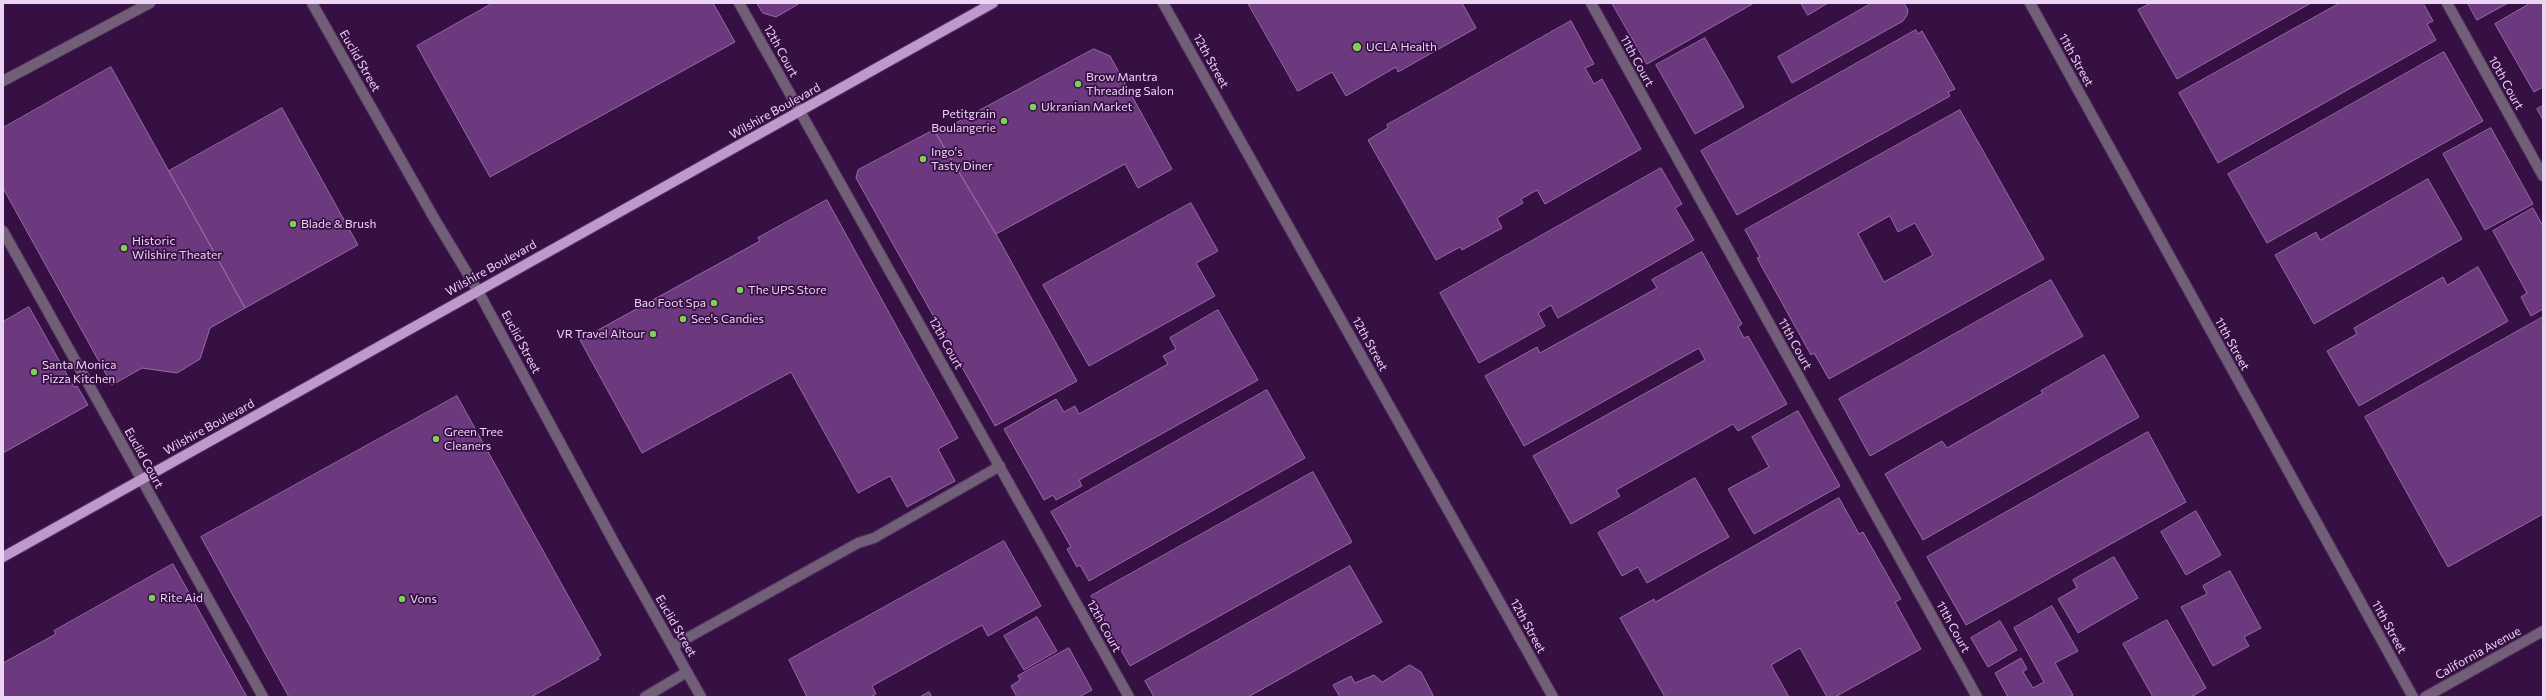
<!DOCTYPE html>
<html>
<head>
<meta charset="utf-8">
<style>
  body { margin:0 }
  #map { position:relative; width:2546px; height:700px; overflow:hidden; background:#360f43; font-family:Commissioner,sans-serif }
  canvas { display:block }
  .frame { position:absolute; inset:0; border:4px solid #ebd4f4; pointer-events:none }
</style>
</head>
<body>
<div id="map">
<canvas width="2546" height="700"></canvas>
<div class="frame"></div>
</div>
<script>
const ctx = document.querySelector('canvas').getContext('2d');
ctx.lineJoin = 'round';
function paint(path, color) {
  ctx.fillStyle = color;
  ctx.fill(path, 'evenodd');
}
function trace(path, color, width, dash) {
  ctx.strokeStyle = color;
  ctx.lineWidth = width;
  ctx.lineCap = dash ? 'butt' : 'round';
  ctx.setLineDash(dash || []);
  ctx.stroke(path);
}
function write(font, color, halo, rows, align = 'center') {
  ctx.font = font + ' Commissioner,sans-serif';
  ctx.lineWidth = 3.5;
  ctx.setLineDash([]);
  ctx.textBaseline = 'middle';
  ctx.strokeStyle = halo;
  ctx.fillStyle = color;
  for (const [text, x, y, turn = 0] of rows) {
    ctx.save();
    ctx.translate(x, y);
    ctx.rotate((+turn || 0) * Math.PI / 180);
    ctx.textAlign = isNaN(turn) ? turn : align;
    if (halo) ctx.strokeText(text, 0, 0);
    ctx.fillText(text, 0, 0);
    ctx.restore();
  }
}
const building = new Path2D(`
  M493 3H713L735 42 490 177 417 46Z
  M757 3H800L776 17 763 13Z
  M1248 3H1462L1476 28 1398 72 1396 67 1346 96 1332 72 1298 91Z
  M1612 3H1754L1647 64Z
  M1801 3H1828L1808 15Z
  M1872 3H1904L1908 10 1907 15 1903 21 1792 83 1778 57Z
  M2151 3H2311L2177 79 2138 10Z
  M2340 3H2423L2433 21 2427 24 2436 40 2218 163 2179 93Z
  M2468 3H2508L2477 20Z
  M2531 3H2543V87L2534 92 2495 24Z
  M1571 21 1594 64 1585 68 1594 84 1602 79 1641 149 1545 204 1537 190 1521 199 1523 203 1497 218 1502 228 1462 250 1460 247 1436 260 1368 140 1388 128 1387 125Z
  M1916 30 1918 34 1922 31 1955 89 1948 92 1950 96 1737 215 1701 151Z
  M1705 38 1744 107 1695 134 1656 65Z
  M1094 49 1110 56 1172 169 1138 188 1125 164 996 234 936 134Z
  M2444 52 2483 121 2267 243 2228 174Z
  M111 67 245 308 210 328 200 359 177 373 142 368 112 385 3 188V128Z
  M2543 106V120L2537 109Z
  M282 108 358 245 245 308 169 171Z
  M1960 110 2044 259 1829 379 1814 353 1811 355 1757 258 1760 257 1745 230ZM1890 216 1898 232 1915 223 1933 255 1884 282 1858 234Z
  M2491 128 2533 204 2485 230 2443 154Z
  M934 130 996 234 1077 381 995 426 856 178 858 170Z
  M1661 168 1682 204 1675 208 1694 240 1558 318 1551 305 1538 313 1545 326 1479 363 1440 293Z
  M2428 179 2462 239 2314 324 2275 255 2316 232 2320 240Z
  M827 200 958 438 938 449 955 481 907 507 890 476 858 493 791 372 642 453 580 340 760 241 758 238Z
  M1191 203 1218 251 1196 263 1215 296 1089 366 1043 285Z
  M2533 208 2543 226V309L2531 316 2521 297 2527 293 2493 231Z
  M1702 252 1742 324 1738 327 1744 338 1748 336 1787 404 1738 431 1733 424 1616 490 1620 496 1571 524 1533 456 1705 360 1699 348 1524 446 1485 376 1537 347 1540 353 1657 288 1652 280Z
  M2478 267 2508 321 2359 406 2327 351 2357 334 2354 328 2443 277 2447 285Z
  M2051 280 2083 336 1870 456 1839 399Z
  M29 307 74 387 77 386 88 405 3 453V322Z
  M1218 310 1258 380 1079 480 1082 486 1056 500 1053 495 1044 500 1004 429 1056 399 1064 412 1075 406 1079 414 1168 364 1163 356 1176 349 1170 338Z
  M2543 317V514L2448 567 2365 417Z
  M2104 355 2139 417 1923 540 1885 474 1942 441 1947 448 2043 393 2041 391Z
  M1267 390 1305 458 1089 581 1080 565 1077 567 1067 549 1071 547 1051 512Z
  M457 396 601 655 597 658 599 659 531 697H289L201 537Z
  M1798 411 1840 486 1754 534 1728 489 1769 467 1752 437Z
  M2148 432 2186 502 1966 625 1927 557Z
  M1313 472 1352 542 1130 666 1091 596Z
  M1695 478 1729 537 1647 583 1638 567 1622 576 1598 533Z
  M1839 498 1859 534 1863 532 1901 599 1895 602 1921 649 1835 697H1827L1800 648 1771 665 1789 697H1665L1620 618 1654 599 1655 602Z
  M2196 511 2221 555 2186 575 2161 532Z
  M1004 541 1041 606 988 636 982 625 872 686 876 694 871 697H807L789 660Z
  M2114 557 2138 598 2078 633 2058 599 2077 588 2073 580Z
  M173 564 247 697H3V663L56 634 54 631Z
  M1350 566 1382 622 1248 697H1154L1145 681Z
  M2230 571 2261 628 2244 637 2249 646 2213 666 2181 607 2207 594 2203 586Z
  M2052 606 2078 651 2055 663 2073 695 2069 697H2008L1995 673 2021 658 2027 669 2023 672 2033 688 2044 682 2014 628Z
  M1037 617 1057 651 1024 670 1004 636Z
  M2167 620 2206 688 2191 697H2153L2123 644Z
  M2000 621 2017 650 1988 667 1971 638Z
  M1069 648 1092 690 1079 697H1017L1011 686 1020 680 1018 676Z
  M1410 665 1421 672 1434 697H1340L1333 685 1351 676 1355 683 1374 675 1382 682Z
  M929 692 932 697H920Z`);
const service = new Path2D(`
  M739 3 1129 697
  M1591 3 1977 697
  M2447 3 2543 176
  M3 81 150 3
  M3 231 263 697
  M673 646 858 543 874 538 1000 466
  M645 697 687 672`);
const minor = new Path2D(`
  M312 3 434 218 478 291 616 546 701 697
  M1163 3 1553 697
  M2425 697 2543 631`);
const tertiary = new Path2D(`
  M2030 3 2413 697`);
const primary = new Path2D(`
  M3 557 993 3`);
const markers = [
  [1357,47,5,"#7dd153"],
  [1078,84,4,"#7dd153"],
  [1033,107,4,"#7dd153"],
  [1004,121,4,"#7dd153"],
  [923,159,4,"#7dd153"],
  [293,224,4,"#7dd153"],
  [124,248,4,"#7dd153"],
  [740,290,4,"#7dd153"],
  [714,303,4,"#7dd153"],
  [683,319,4,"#7dd153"],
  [653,334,4,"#7dd153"],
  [34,372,4,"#7dd153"],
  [436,439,4,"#7dd153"],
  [152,598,4,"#7dd153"],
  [402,599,4,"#7dd153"]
];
const poiNames = [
  ["UCLA Health",1366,47],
  ["Brow Mantra",1086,77],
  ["Threading Salon",1086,91],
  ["Ukranian Market",1041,107],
  ["Petitgrain",996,114,"right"],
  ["Boulangerie",996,128,"right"],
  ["Ingo's",931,152],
  ["Tasty Diner",931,166],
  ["Blade & Brush",301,224],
  ["Historic",132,241],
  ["Wilshire Theater",132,255],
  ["The UPS Store",748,290],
  ["Bao Foot Spa",706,303,"right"],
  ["See's Candies",691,319],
  ["VR Travel Altour",645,334,"right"],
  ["Santa Monica",42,365],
  ["Pizza Kitchen",42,379],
  ["Green Tree",444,432],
  ["Cleaners",444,446],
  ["Rite Aid",160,598],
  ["Vons",410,599]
];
const streetNames = [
  ["12th Court",781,51,61],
  ["11th Street",2076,60,61],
  ["Euclid Street",360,61,60],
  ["12th Street",1211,61,61],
  ["11th Court",1637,61,61],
  ["10th Court",2506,83,61],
  ["Wilshire Boulevard",775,111,-29],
  ["Wilshire Boulevard",491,268,-29],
  ["Euclid Street",521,342,62],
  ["12th Court",946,343,61],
  ["12th Street",1370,344,61],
  ["11th Court",1795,344,61],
  ["11th Street",2232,344,61],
  ["Wilshire Boulevard",209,427,-29],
  ["Euclid Court",144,458,61],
  ["Euclid Street",676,626,60],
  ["12th Court",1104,626,61],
  ["12th Street",1528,626,61],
  ["11th Court",1953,627,61],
  ["11th Street",2389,627,61],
  ["California Avenue",2478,653,-29]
];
paint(building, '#6c387e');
trace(building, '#966ca6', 1);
trace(service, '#532f5f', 12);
trace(minor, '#532f5f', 12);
trace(tertiary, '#532f5f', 12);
trace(primary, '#532f5f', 12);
trace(service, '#715f78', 10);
trace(minor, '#715f78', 10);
trace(tertiary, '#715f78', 10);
trace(primary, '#be99cd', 10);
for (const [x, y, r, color] of markers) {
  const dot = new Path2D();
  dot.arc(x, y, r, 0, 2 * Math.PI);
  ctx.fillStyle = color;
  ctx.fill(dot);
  trace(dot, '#360f43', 1.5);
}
write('12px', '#ebd4f4', '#360f43', poiNames, 'left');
write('12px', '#ebd4f4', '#360f43', streetNames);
</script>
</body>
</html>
